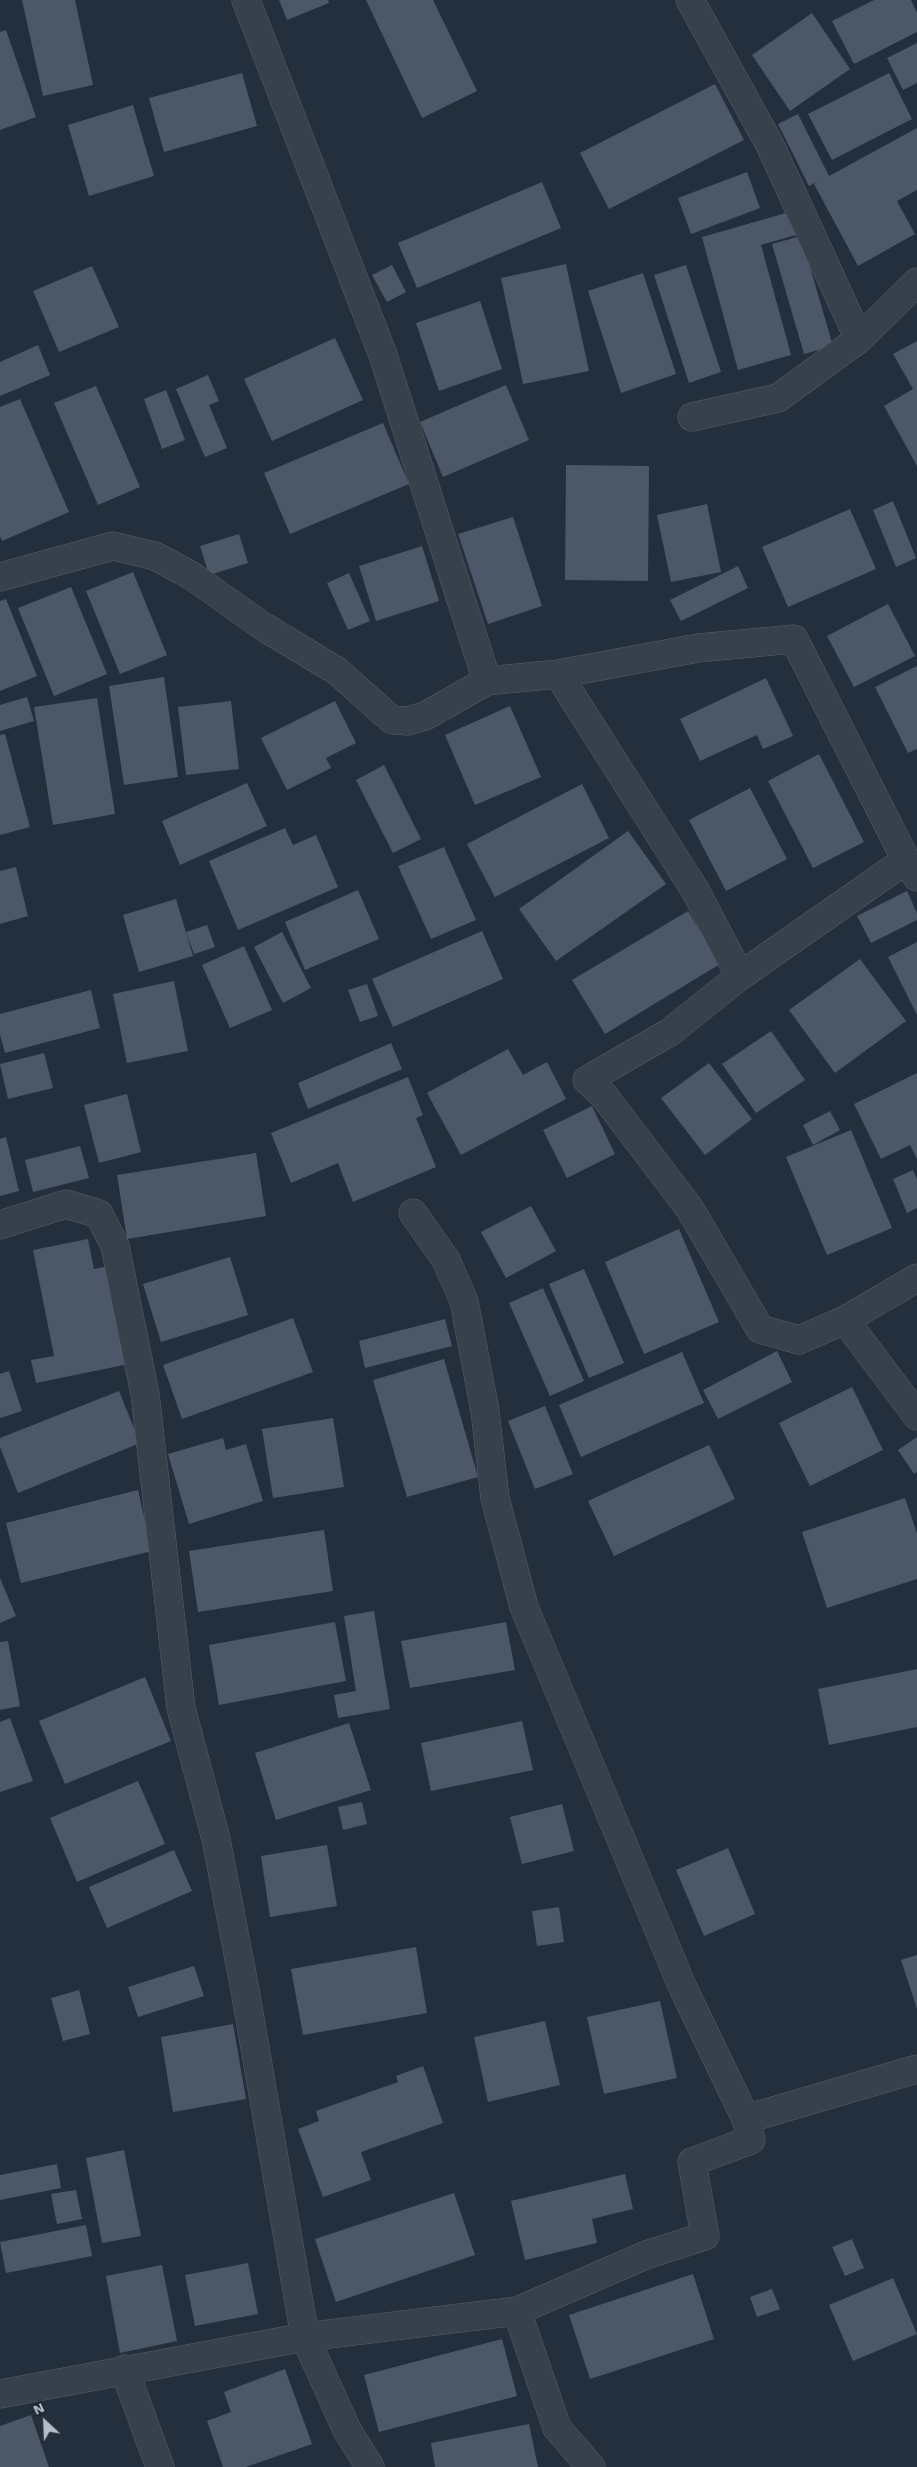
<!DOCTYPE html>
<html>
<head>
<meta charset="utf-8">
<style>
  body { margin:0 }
  #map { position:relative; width:917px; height:2467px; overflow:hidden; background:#232f3c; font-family:"Work Sans",sans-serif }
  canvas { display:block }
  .north { position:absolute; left:20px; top:2397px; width:50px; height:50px; -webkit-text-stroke:4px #1c2631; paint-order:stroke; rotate:335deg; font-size:14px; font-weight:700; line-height:20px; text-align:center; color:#b3bcc7 }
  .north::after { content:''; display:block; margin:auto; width:18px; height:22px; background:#b3bcc7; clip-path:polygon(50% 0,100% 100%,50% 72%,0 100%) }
</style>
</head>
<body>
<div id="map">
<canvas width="917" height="2467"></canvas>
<div class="north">N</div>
</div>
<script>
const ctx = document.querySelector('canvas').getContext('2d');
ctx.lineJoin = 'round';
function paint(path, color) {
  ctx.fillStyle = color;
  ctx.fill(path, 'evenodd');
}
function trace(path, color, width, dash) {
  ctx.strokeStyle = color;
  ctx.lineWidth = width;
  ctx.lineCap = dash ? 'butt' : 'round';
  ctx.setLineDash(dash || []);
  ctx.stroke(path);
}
const building = new Path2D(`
  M22 0H75L93 85 43 96Z
  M279 0H328L329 3 287 20Z
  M366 0H433L477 91 422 118Z
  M874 0H911L917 13V32L854 64 832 21Z
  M812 13 850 69 790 111 752 55Z
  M6 30 36 117 0 130V32Z
  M917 43V83L903 90 887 58Z
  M242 73 257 126 164 152 149 98Z
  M889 73 912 119 832 160 808 114Z
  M715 84 744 140 609 209 580 153Z
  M133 105 154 176 89 196 68 125Z
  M798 114 829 176 917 128V190L897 201 915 234 858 266 814 184 818 181 809 186 778 124Z
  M747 172 760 208 691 234 678 198Z
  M542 182 561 228 417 288 398 243Z
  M793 211 799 234 761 245 791 355 738 370 702 237Z
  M801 236 833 346 804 354 772 244Z
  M566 264 589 371 523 384 501 278Z
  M392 265 406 292 387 302 372 275Z
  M686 265 721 372 689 383 654 275Z
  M92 266 119 327 59 352 33 291Z
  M643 273 676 374 621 393 588 291Z
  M480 301 502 369 439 391 416 323Z
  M335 338 363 400 272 441 244 379Z
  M917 341V466L884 406 913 389 893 354Z
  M38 345 50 375 0 396V362Z
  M208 375 219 401 209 405 227 448 205 457 176 389Z
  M506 385 529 440 443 477 420 422Z
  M96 386 140 487 98 505 54 403Z
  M166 390 185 440 162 449 144 399Z
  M20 399 69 512 2 541 0 536V407Z
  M383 423 409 484 290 534 264 473Z
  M566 465 649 466 648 581 565 580Z
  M893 501 916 558 896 567 873 510Z
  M707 504 721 572 671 582 657 515Z
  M850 509 876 569 788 607 762 547Z
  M513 517 542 606 488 624 458 534Z
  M239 534 248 563 209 575 200 546Z
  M422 546 439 601 376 621 359 566Z
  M738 566 748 588 681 621 670 600Z
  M133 572 167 655 120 674 86 591Z
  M349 573 370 621 348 630 327 583Z
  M71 587 107 674 54 696 18 608Z
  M6 599 37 676 0 691V601Z
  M888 604 915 656 854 687 827 636Z
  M917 666V749L908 753 875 687Z
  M164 677 178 777 124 785 109 686Z
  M766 678 793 736 763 749 757 735 700 761 680 719Z
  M27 697 34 721 0 731V705Z
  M97 698 115 814 53 825 34 707Z
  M231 701 239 769 186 775 178 707Z
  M335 701 356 743 326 758 331 768 287 790 261 738Z
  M510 706 541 777 475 805 445 735Z
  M5 734 30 827 0 835V735Z
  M819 754 864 842 813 868 768 781Z
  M384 765 421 839 393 853 356 780Z
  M247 783 267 826 180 865 162 821Z
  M582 784 609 838 495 897 467 844Z
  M750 788 787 859 726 891 689 820Z
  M285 828 293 845 316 835 338 887 238 930 209 861Z
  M628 831 666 884 556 961 519 909Z
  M444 847 476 920 431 939 398 866Z
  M16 867 28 916 0 924V871Z
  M358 890 379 939 305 970 285 922Z
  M907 891 917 913V920L871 943 857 916Z
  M176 899 193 956 139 972 123 915Z
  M688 911 720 964 605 1034 572 980Z
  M207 925 215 947 194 954 186 932Z
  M482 931 503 979 393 1027 372 979Z
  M282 932 311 988 283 1003 254 947Z
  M917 942V1015L888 957Z
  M244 946 272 1010 230 1028 202 965Z
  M860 959 906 1021 835 1073 789 1010Z
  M174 981 188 1051 127 1063 113 994Z
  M367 984 378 1016 360 1022 348 990Z
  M91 990 100 1028 5 1053 0 1035V1014Z
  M771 1031 805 1080 756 1113 722 1064Z
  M391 1043 402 1069 308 1109 298 1083Z
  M508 1049 523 1075 547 1062 566 1099 461 1155 427 1093Z
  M44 1053 53 1088 8 1099 0 1064Z
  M709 1063 752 1119 705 1155 661 1098Z
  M917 1073V1159L910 1145 881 1159 854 1104Z
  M408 1077 423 1115 416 1118 436 1167 353 1202 338 1163 291 1183 271 1133Z
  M127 1094 141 1152 99 1163 84 1105Z
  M592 1106 615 1154 567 1178 543 1130Z
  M830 1111 840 1130 813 1145 803 1125Z
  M851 1130 892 1228 827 1255 786 1157Z
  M6 1137 19 1191 0 1196V1139Z
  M80 1146 89 1178 33 1192 25 1160Z
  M256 1153 266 1216 127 1239 117 1175Z
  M913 1170 917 1179V1208L907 1213 893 1179Z
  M531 1206 556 1251 506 1278 481 1232Z
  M679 1229 719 1322 644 1354 605 1262Z
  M88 1239 94 1269 109 1266 129 1364 36 1383 31 1360 54 1356 33 1250Z
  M230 1257 248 1315 161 1342 143 1284Z
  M584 1269 624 1363 589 1378 549 1284Z
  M543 1288 584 1381 550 1396 509 1303Z
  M293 1318 313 1372 182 1419 163 1365Z
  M445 1319 452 1346 365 1368 359 1341Z
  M777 1351 792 1382 718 1419 703 1390Z
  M682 1352 704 1403 581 1457 559 1405Z
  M444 1359 478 1477 407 1497 373 1380Z
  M9 1371 22 1411 0 1418V1374Z
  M852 1387 883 1450 810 1486 779 1423Z
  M119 1391 140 1443 18 1493 0 1447V1438Z
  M545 1406 573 1474 535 1489 508 1421Z
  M333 1418 344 1487 273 1498 262 1429Z
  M917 1437V1472L914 1474 898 1450Z
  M223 1438 226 1450 246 1444 263 1501 189 1524 168 1454Z
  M709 1445 735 1499 614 1556 588 1501Z
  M138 1490 152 1551 21 1583 6 1523Z
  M905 1498 917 1533V1579L827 1608 802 1532Z
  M324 1530 333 1591 198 1612 189 1551Z
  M0 1578 16 1616 0 1623Z
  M374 1611 390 1709 338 1718 334 1695 356 1691 344 1616Z
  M335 1622 346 1681 219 1705 209 1645Z
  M506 1622 515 1670 410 1688 401 1641Z
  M8 1641 20 1706 0 1710V1642Z
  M917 1669V1727L829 1745 818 1689Z
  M145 1677 171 1741 65 1784 39 1721Z
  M10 1718 33 1781 0 1792V1722Z
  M522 1721 533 1770 431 1791 421 1743Z
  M349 1723 371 1790 276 1820 255 1753Z
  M138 1781 165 1844 77 1882 50 1818Z
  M362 1802 367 1824 343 1830 338 1807Z
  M562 1804 574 1851 522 1864 510 1817Z
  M327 1845 337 1906 270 1917 261 1856Z
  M728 1848 755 1914 704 1936 676 1870Z
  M174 1850 192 1891 107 1928 89 1887Z
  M559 1907 564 1942 537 1946 532 1911Z
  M416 1947 427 2013 303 2035 291 1969Z
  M917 1955V2009L901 1960Z
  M194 1966 204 1996 138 2017 128 1987Z
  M79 1990 90 2034 63 2041 51 1998Z
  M660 2001 677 2078 604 2094 587 2017Z
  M545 2021 560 2085 488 2102 474 2037Z
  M233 2024 246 2099 173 2112 161 2037Z
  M423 2066 443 2123 361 2152 371 2180 323 2197 298 2129 319 2121 316 2111 398 2082 396 2076Z
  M124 2150 141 2236 102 2243 86 2158Z
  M57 2164 61 2188 0 2200V2175Z
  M625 2174 633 2209 592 2219 597 2243 525 2260 511 2201Z
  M76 2190 82 2219 57 2224 51 2194Z
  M454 2193 475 2255 336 2302 315 2239Z
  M86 2225 92 2256 6 2273 0 2242Z
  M852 2239 864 2268 845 2276 832 2247Z
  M248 2263 258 2314 195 2326 185 2275Z
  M162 2265 177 2341 120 2353 106 2276Z
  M693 2274 714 2339 590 2379 569 2315Z
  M893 2278 917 2334 853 2361 829 2305Z
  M772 2289 780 2309 757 2317 750 2297Z
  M502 2339 517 2396 379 2432 364 2375Z
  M285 2369 312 2444 246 2467H223L207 2421 231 2412 224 2392Z
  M31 2415 49 2467H0V2426Z
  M529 2424 538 2467H435L431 2443Z`);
const minor = new Path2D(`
  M246 0 383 355 487 681 558 674 695 890 740 976
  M690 0 770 145 859 339
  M692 417 778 398 859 339 917 282
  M0 577 113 546 155 556 192 576 264 627 337 671 392 720 408 721 425 716 487 681
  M558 674 698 648 794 639 906 860 917 877
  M906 860 740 976 670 1032 587 1080 605 1097 690 1209 760 1329 799 1340 845 1320 917 1278
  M413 1213 446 1260 464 1301 485 1411 495 1498 524 1607 683 1988 746 2119
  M0 1225 66 1204 99 1214 115 1246 145 1394 181 1708 216 1839 245 1990 305 2337 347 2430 370 2467
  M845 1320 917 1416
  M517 2311 557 2428 591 2467
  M124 2369 160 2467
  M0 2394 305 2337 517 2311 646 2255 705 2236 692 2162 751 2140 746 2119 917 2069`);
paint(building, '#4c5867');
trace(minor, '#555f6a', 29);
trace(minor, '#37414c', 28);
</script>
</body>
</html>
